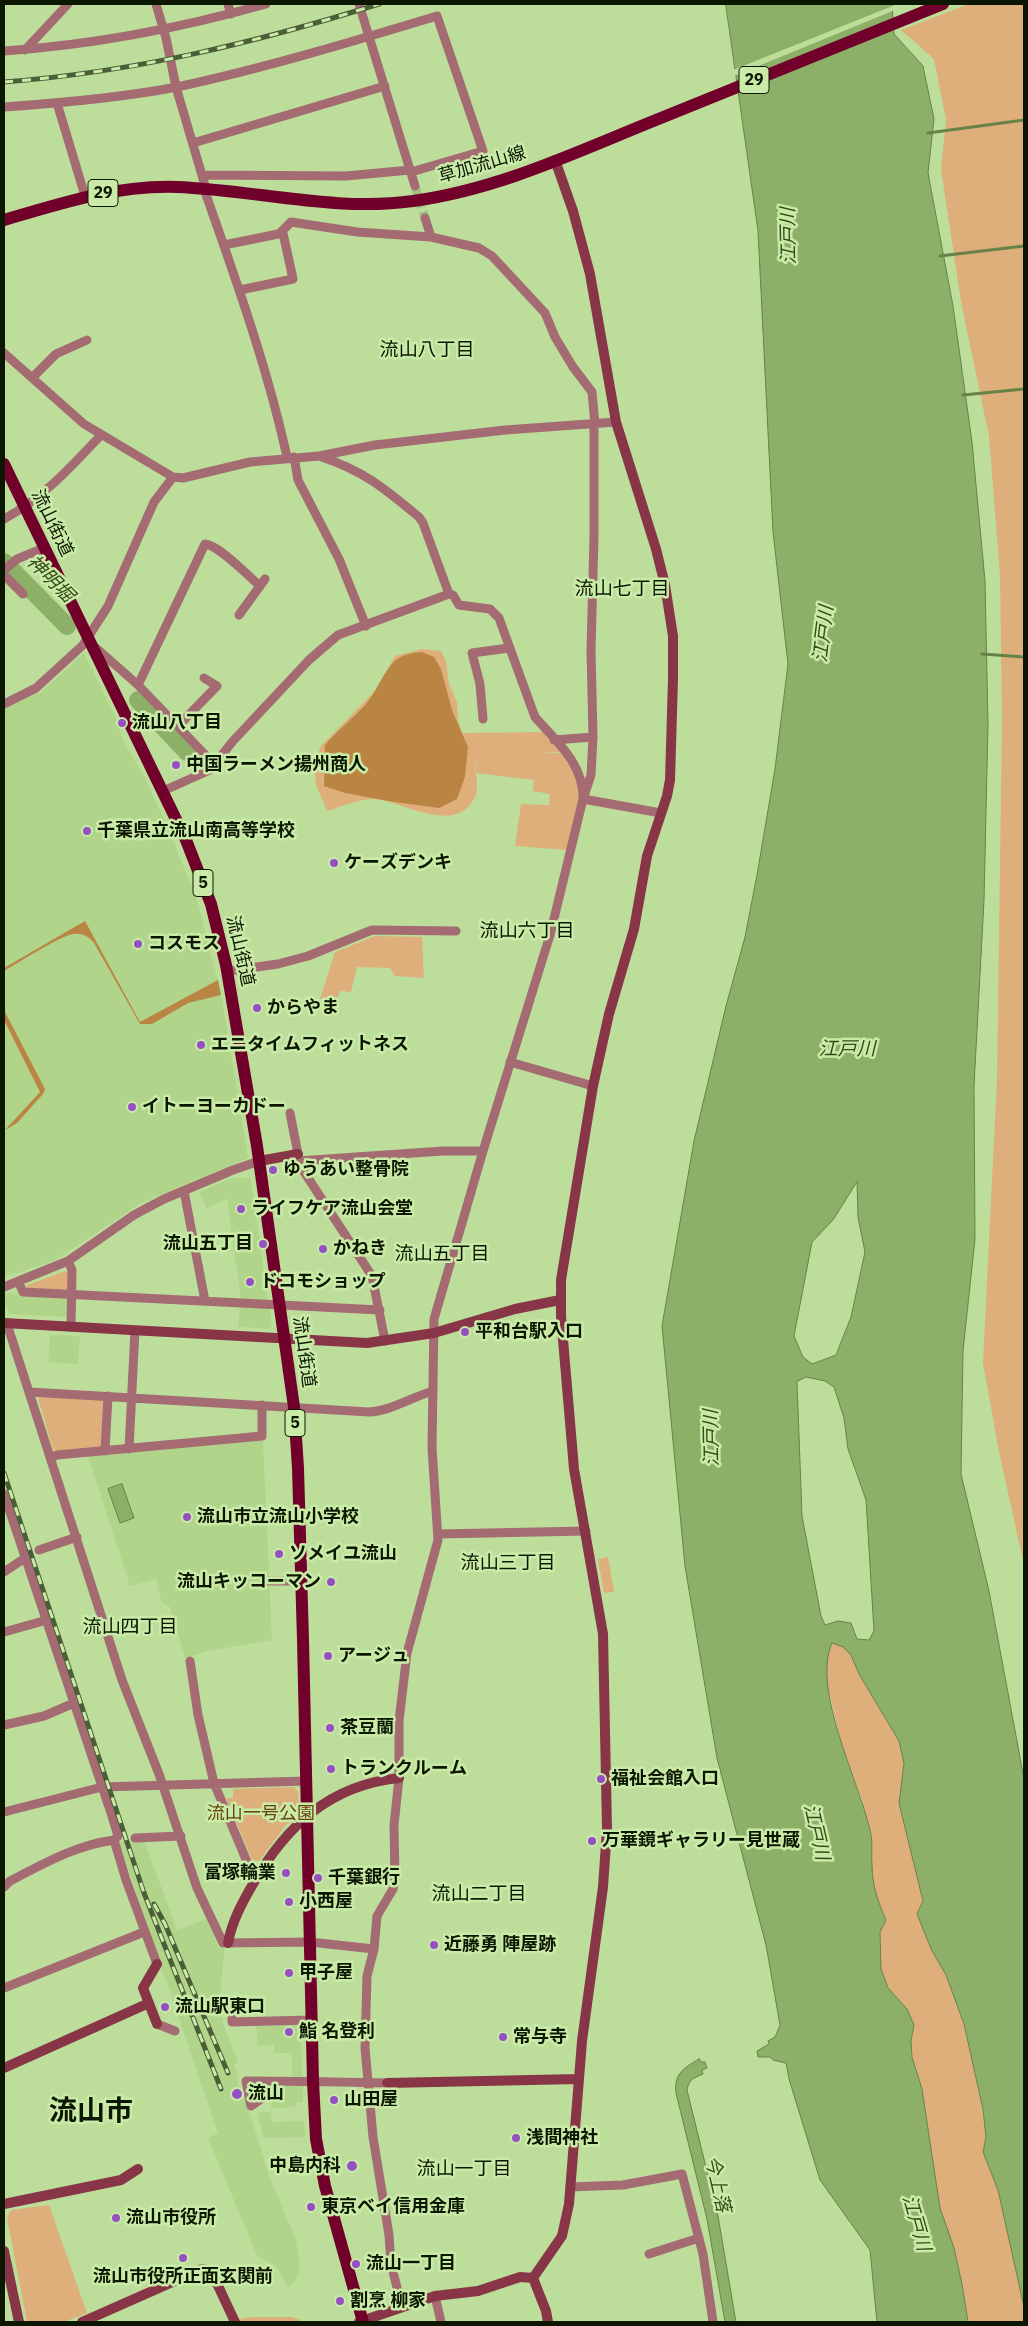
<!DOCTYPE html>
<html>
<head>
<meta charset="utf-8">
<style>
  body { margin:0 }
  #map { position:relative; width:1028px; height:2326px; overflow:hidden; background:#bdde9b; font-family:"IBM Plex Sans",sans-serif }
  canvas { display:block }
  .frame { position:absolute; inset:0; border:5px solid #0c1701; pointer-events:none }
</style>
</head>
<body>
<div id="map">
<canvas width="1028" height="2326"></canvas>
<div class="frame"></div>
</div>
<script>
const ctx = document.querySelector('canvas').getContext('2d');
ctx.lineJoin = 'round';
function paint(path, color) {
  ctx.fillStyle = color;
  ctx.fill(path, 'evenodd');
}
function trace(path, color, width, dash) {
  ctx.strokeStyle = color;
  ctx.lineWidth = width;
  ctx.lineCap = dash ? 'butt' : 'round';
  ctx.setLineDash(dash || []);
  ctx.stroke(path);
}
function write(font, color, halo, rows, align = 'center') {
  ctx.font = font + ' "IBM Plex Sans","Noto Sans JP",sans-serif';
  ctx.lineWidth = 5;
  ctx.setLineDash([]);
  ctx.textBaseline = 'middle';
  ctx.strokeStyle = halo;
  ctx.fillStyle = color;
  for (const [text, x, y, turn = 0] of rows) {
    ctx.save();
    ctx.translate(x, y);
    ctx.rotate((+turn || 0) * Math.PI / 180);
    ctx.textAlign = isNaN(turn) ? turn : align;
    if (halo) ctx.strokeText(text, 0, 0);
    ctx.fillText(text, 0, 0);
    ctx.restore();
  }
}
const built = new Path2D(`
  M84 653 116 718 123 740 142 772 167 825 197 900 221 993 248 1158 141 1203 56 1260 4 1277V709L36 691 39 694Z
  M232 1178H251L268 1302 241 1300 227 1199 207 1208 199 1192Z
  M7 1293 66 1296 69 1300 68 1317 9 1314 4 1297Z
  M240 1306 270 1308 272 1329 238 1327Z
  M50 1335 80 1336 78 1364 48 1362Z
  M263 1440 272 1640 207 1651 185 1658 170 1607 162 1603 156 1579 130 1586 88 1456Z
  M144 1840 177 1930 207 1919 219 1948H225L220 1993 223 2023 238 2062 234 2065 239 2076 236 2077 245 2099 270 2178 296 2240 300 2265 297 2278 289 2288 275 2265 257 2256 208 2138 218 2133 119 1842Z
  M301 2023 302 2077 292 2076V2053H274V2045L258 2046 256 2024Z
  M271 2086H303V2102H296L295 2107 271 2108Z
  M260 2112H271L272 2122 304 2121 305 2137 264 2138 257 2115Z`);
const green = new Path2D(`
  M969 4H1024V1565L999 1452 983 1363 997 1078 1002 718 1000 576 989 436 961 302 941 169 946 120 934 59 901 30Z
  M422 649 441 651 446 661 449 684 457 703 458 721 462 733 543 732 560 752 540 753H561L578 777 580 794 567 850 515 846 521 804 549 805 550 794 533 791 534 780 475 773 477 762 505 763 476 762C474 774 481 788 474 799 453 837 398 798 371 799 357 800 340 807 327 811L316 785 314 765 321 746 376 690 395 656Z
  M375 936 422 937 424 978 395 976 390 968 357 967 351 992 340 991 337 1000 320 999 335 952Z
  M66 1271 69 1274V1289L66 1291 27 1289V1285Z
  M40 1395 103 1399 105 1403 103 1445 100 1448 57 1452 53 1449 38 1398Z
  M608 1557 614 1592 604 1593 598 1559Z
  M831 1643 843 1647 851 1655 859 1674 899 1741 904 1763 899 1803 923 1901 917 1914 932 1951 946 1975 964 2024 983 2109 986 2137 983 2152 998 2190 1024 2307V2322H968L962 2284 954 2248 940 2208 922 2089 912 2057 911 2041 914 2025 907 2009 888 1988 881 1969 880 1931 886 1920 875 1894 862 1800 843 1751 827 1684V1657Z
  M294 1787 298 1792 299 1815 285 1826 259 1861 252 1860 226 1798H233V1789Z
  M49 2205 87 2313 64 2322H27L7 2218 11 2210Z
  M252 2317H292L300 2320V2322H225Z`);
const forest = new Path2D(`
  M422 652 434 657 441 669 452 710 468 747 465 777 457 799 439 808 394 802 345 793 324 786 325 745C338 730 353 718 366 704 376 692 381 677 391 665 398 655 411 653 422 652Z
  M85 921 140 1022 218 980 221 995 188 1003 152 1024H140L94 943C89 936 81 933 73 934 60 936 18 963 4 971V968Z
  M4 1010 45 1089 43 1094 17 1123 5 1130 40 1092 4 1020Z`);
const water = new Path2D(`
  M726 4H892L894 34 923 66 934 119 928 173 953 306 972 442 985 581 988 724 984 900 974 1086 975 1239 963 1351 961 1474 989 1591 1024 1779V2307L998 2190 983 2152 986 2137 983 2109 964 2024 946 1975 932 1951 917 1914 923 1901 899 1803 904 1763 899 1741 859 1674 851 1655 843 1647 832 1643C811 1691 861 1784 871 1835 873 1844 871 1855 872 1865 872 1885 878 1902 886 1920L880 1932 881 1969 888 1988 907 2009 914 2025 911 2041 912 2057 922 2089 940 2208 954 2248 962 2284 968 2322H877L870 2250 820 2180 789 2079 786 2063 773 2060 770 2057H758L757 2051 769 2044 768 2041 775 2037 780 2025 766 1945 717 1758 685 1566 662 1326 694 1141 726 1006 745 937 757 875 775 769 788 664 773 532 758 231ZM857 1182 858 1217 865 1252 851 1317 836 1355 812 1364 803 1357 794 1336 812 1242 833 1220ZM806 1377 825 1381 834 1387 844 1418 848 1449 866 1500 874 1631 869 1640 857 1639 851 1623 838 1621 825 1625 821 1616 802 1516 797 1382Z
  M122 1484 134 1518 120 1523 108 1489Z
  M699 2059 701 2062H705L707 2068 702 2070 703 2074C694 2078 689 2079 687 2090L718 2216 736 2322H725L707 2219 676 2093C674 2073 684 2068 699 2059Z`);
const pier = new Path2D(`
  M895 5V10L734 76 733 70Z`);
const stream = new Path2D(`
  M928 133 1024 120
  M940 256 1024 246
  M963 395 1024 389
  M982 654 1024 657`);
const river = new Path2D(`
  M4 562 67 626
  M138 700 187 752`);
const streetTunnel = new Path2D(`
  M415 186 425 218`);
const street = new Path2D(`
  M156 4 166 38 176 87 206 189
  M228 4 231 14
  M359 4 415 186
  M25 50 68 4
  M4 51C92 45 181 28 266 4
  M57 103 85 196
  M4 107C61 103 120 98 177 87 265 68 351 42 437 16L483 151 411 172
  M193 143 385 86
  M202 175 346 176 410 170
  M204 189C235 277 267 366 287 457
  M425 218 431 237
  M279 234 291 222 357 232 431 237 479 248 492 256 545 313 555 337 573 367 592 392 595 425
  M224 245 283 233 293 279 240 290
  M4 353 84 424 173 477 183 478 250 462 319 456 375 445 505 430 616 422
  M32 378 56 354 87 340
  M319 456C364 471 383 487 419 517L423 523 449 594
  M294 457 298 480 339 559 366 626
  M4 519C43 498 71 467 101 435
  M4 570 17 559 44 548
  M4 575 23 594
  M239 615 265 579
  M95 647 138 685
  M4 704 36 688 83 645 108 606 154 502 173 477
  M483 719 480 684 472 653 509 648
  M178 726 217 686 204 678
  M554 740 593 737
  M215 765 138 685 205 544C219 545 248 576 260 586
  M163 791 210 770 233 741 309 660 338 635 449 594 453 595 459 605 490 609 499 618 532 709 535 717C556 741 584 764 583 799L661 813
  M228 971 278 964 308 956 372 930 456 931
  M510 1062 593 1086
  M290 1113 298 1154
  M293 1155 372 1276 385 1341
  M298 1161 443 1151H483
  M184 1191 205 1301
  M68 1261 72 1270 71 1327
  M18 1281 23 1292 380 1310
  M4 1287 68 1261 134 1215 164 1199 233 1170 259 1161
  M7 1324 122 1680 159 1774 197 1888 223 1943 310 1942 374 1949
  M30 1392 369 1412C391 1411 412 1397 433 1391
  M129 1449 135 1330
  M105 1451 108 1396
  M51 1458 57 1455 262 1436V1405
  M4 1494 112 1816 118 1836 114 1840
  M438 1534 586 1531
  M39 1550 77 1537
  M4 1572 25 1558
  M269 1581H302
  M4 1632 47 1620
  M190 1661 198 1715 214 1783 250 1869 258 1875
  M4 1725 44 1716 74 1703
  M4 1812 102 1787 306 1781
  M135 1838 181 1836
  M114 1840 126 1880 157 1964
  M4 1887 10 1881C43 1864 76 1845 114 1840
  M4 1988 144 1932
  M232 2018V2022L311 2020
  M157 2024 175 2031
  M261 2081V2099L251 2106 246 2081C293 2081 340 2082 387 2083
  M570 2187 623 2185 682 2174 703 2254 713 2322
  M649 2254 699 2238
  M435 2296 441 2322
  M402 2307 391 2264 389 2235 373 2137 365 2048 367 1976 374 1949 377 1916 393 1889 395 1879 394 1825 399 1778V1721L407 1653 438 1540 432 1448 434 1319 483 1151 550 935 583 799 591 775 593 737 591 650 594 537V425`);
const secondary = new Path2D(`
  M259 1161 298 1154
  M4 1323 367 1343 434 1333 515 1309 560 1300
  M228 1943C232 1921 242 1903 253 1884 286 1826 330 1785 399 1778
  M157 2024 143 1988 157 1964
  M4 2068 149 2003
  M387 2083 579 2079
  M4 2204 121 2180 138 2169
  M4 2251 19 2322
  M533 2278 562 2236 569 2204 582 2041 603 1887 607 1829 603 1634 574 1469 561 1316V1280L593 1086 609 1014 634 929 647 856 667 796 670 780 673 679V636L665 585 656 549 616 422 590 274 573 211 555 160
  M533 2278 546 2311 548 2322
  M82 2322 202 2269 207 2270 213 2275 235 2322
  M359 2322 435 2296 478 2291 520 2277 533 2278`);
const primary = new Path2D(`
  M4 220C61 203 117 185 177 187 255 190 335 212 413 201 495 190 570 155 646 124 745 84 844 44 943 4
  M4 464 186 840 211 904 226 965 257 1146 294 1407 298 1468 303 1640 313 2081 316 2139 325 2186 363 2322`);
const rail = new Path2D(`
  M4 82C135 72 254 43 379 4
  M4 1473 144 1893 221 2089
  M154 1904 165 1924 228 2073`);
const markers = [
  [122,723,5,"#9650c4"],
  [176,765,5,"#9650c4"],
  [87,831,5,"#9650c4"],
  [334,863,5,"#9650c4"],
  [138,944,5,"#9650c4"],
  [257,1008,5,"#9650c4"],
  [201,1045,5,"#9650c4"],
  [132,1107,5,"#9650c4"],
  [273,1170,5,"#9650c4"],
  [241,1209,5,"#9650c4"],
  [263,1244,5,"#9650c4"],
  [323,1249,5,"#9650c4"],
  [250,1282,5,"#9650c4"],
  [465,1332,5,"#9650c4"],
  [187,1517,5,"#9650c4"],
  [279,1554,5,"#9650c4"],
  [331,1582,5,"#9650c4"],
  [328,1656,5,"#9650c4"],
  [330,1728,5,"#9650c4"],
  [331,1769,5,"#9650c4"],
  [601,1779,5,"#9650c4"],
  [592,1841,5,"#9650c4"],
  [286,1873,5,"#9650c4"],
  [318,1878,5,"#9650c4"],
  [289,1902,5,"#9650c4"],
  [434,1945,5,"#9650c4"],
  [289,1973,5,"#9650c4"],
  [165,2007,5,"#9650c4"],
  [289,2032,5,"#9650c4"],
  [503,2037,5,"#9650c4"],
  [237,2094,6,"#9650c4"],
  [334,2100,5,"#9650c4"],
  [516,2138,5,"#9650c4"],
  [352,2166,6,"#9650c4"],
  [311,2207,5,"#9650c4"],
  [116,2218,5,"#9650c4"],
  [183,2258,5,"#9650c4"],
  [356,2264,5,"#9650c4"],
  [340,2301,5,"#9650c4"]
];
const shields = [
  [754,80,30],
  [103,193,30],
  [203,883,20],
  [295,1423,20]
];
const shieldNames = [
  ["29",754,80],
  ["29",103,193],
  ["5",203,883],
  ["5",295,1423]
];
const streetNames = [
  ["草加流山線",482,165,-16],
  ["流山街道",52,523,64],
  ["流山街道",240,951,77],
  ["流山街道",304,1352,82]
];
const poiNames = [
  ["流山八丁目",132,723],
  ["中国ラーメン揚州商人",186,765],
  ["千葉県立流山南高等学校",97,831],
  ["ケーズデンキ",344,863],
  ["コスモス",148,944],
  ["からやま",267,1008],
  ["エニタイムフィットネス",211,1045],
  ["イトーヨーカドー",142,1107],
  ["ゆうあい整骨院",283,1170],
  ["ライフケア流山会堂",251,1209],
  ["流山五丁目",253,1244,"right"],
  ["かねき",333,1249],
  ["ドコモショップ",260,1282],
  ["平和台駅入口",475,1332],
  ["流山市立流山小学校",197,1517],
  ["ソメイユ流山",289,1554],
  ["流山キッコーマン",321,1582,"right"],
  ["アージュ",338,1656],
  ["茶豆蘭",340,1728],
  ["トランクルーム",341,1769],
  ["福祉会館入口",611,1779],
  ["万華鏡ギャラリー見世蔵",602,1841],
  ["富塚輪業",276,1873,"right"],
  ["千葉銀行",328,1878],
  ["小西屋",299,1902],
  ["近藤勇 陣屋跡",444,1945],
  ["甲子屋",299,1973],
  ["流山駅東口",175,2007],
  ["鮨 名登利",299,2032],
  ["常与寺",513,2037],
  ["流山",248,2094],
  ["山田屋",344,2100],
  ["浅間神社",526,2138],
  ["中島内科",341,2166,"right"],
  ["東京ベイ信用金庫",321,2207],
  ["流山市役所",126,2218],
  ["流山一丁目",366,2264],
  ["流山市役所正面玄関前",183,2277,"center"],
  ["割烹 柳家",350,2301]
];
const parkNames = [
  ["流山一号公園",261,1814]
];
const waterNames = [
  ["江戸川",789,236,-91],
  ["神明堀",50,579,45],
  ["江戸川",824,634,-83],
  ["江戸川",847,1050],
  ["江戸川",712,1438,-91],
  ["江戸川",816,1832,77],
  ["今上落",717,2184,77],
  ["江戸川",916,2223,74]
];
const neighbourhoodNames = [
  ["流山八丁目",427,351],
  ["流山七丁目",622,590],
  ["流山六丁目",527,932],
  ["流山五丁目",442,1255],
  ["流山三丁目",508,1564],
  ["流山四丁目",130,1628],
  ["流山二丁目",479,1895],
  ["流山一丁目",464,2170]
];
const townNames = [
  ["流山市",91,2112]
];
paint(built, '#b0d48a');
paint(green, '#deaf7a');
paint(forest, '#ba8543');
paint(water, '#8db068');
trace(water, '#668249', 1);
paint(pier, '#bdde9b');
trace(stream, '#668249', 3);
trace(river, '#8db068', 18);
trace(streetTunnel, '#a2c084', 9, [9, 4.5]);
trace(street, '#a46b73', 9);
trace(secondary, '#883647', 10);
trace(primary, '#71002a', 12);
trace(rail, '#4c5e38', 5);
trace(rail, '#caeba8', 3, [9]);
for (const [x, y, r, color] of markers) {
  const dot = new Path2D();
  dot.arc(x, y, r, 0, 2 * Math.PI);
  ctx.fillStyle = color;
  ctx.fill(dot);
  trace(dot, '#caeba8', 2);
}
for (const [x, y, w] of shields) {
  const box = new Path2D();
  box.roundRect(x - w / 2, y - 13.5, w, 27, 4);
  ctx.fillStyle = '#caeba8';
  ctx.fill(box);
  trace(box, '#0c1701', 1);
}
write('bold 16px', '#0c1701', null, shieldNames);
write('18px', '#0c1701', '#caeba8', streetNames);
write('bold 18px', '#0c1701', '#caeba8', poiNames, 'left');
write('18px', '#67420f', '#caeba8', parkNames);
write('italic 19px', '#354b18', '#caeba8', waterNames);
write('19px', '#0c1701', '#caeba8', neighbourhoodNames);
write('bold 28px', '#0c1701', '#caeba8', townNames);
</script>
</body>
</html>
